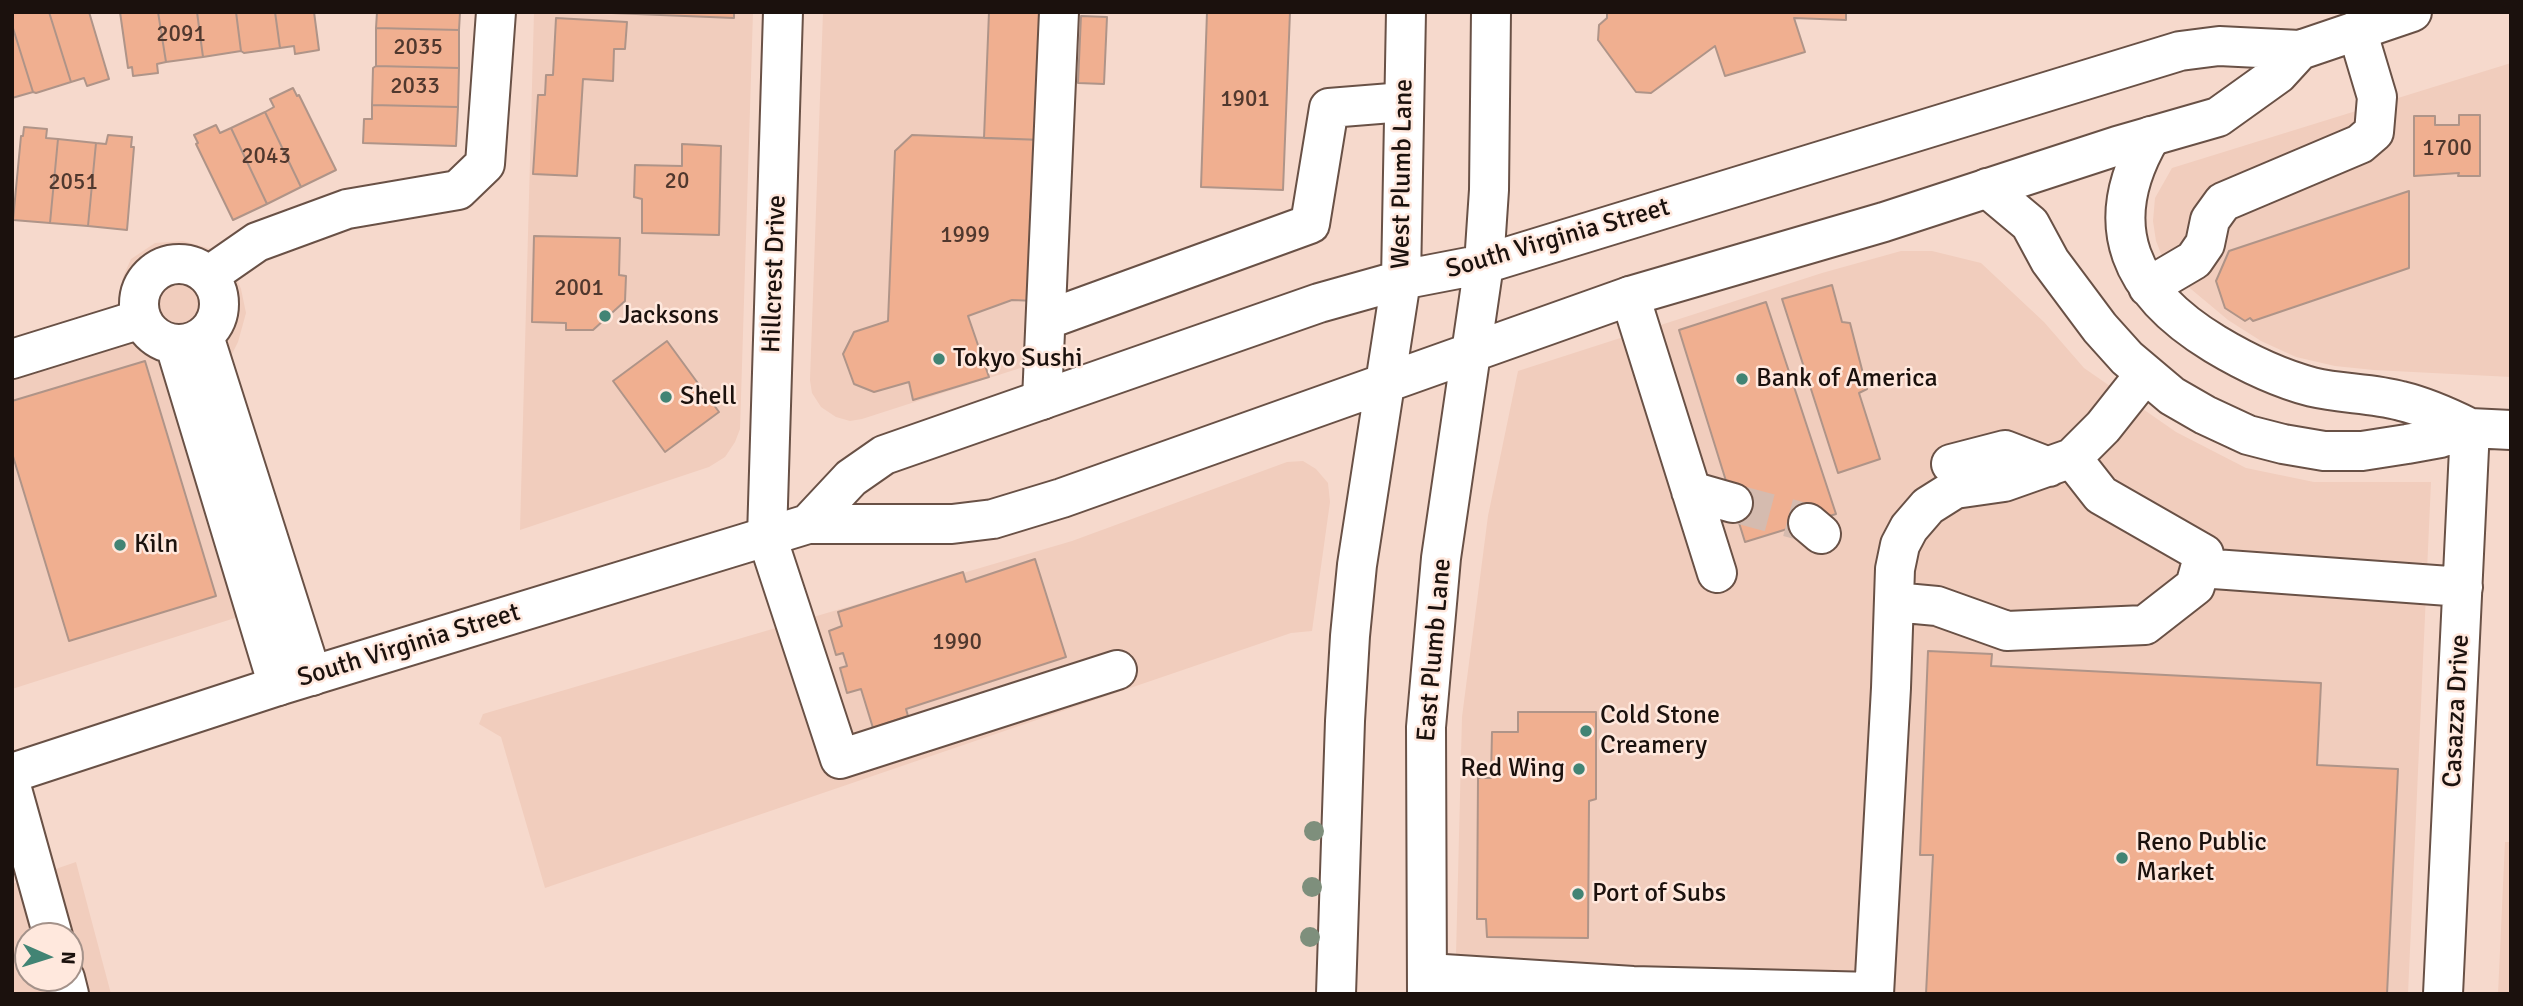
<!DOCTYPE html>
<html>
<head>
<meta charset="utf-8">
<style>
  body { margin:0 }
  #map { position:relative; width:2523px; height:1006px; overflow:hidden; background:#f6d9cc; font-family:Signika,sans-serif }
  canvas { display:block }
  .frame { position:absolute; inset:0; border:14px solid #1b110d; pointer-events:none }
  .north { position:absolute; left:14px; top:922px; width:70px; height:70px; box-sizing:border-box; background:#ffe8dd; border:2px solid #a4928a; border-radius:50%; rotate:93deg; font-size:19px; font-weight:700; line-height:28px; text-align:center; color:#1b110d }
  .north::after { content:''; display:block; margin:auto; width:24px; height:32px; background:#428474; clip-path:polygon(50% 0,100% 100%,50% 72%,0 100%) }
</style>
</head>
<body>
<div id="map">
<canvas width="2523" height="1006"></canvas>
<div class="frame"></div>
<div class="north">N</div>
</div>
<script>
const ctx = document.querySelector('canvas').getContext('2d');
ctx.lineJoin = 'round';
function paint(path, color) {
  ctx.fillStyle = color;
  ctx.fill(path, 'evenodd');
}
function trace(path, color, width, dash) {
  ctx.strokeStyle = color;
  ctx.lineWidth = width;
  ctx.lineCap = dash ? 'butt' : 'round';
  ctx.setLineDash(dash || []);
  ctx.stroke(path);
}
function write(font, color, halo, rows, align = 'center') {
  ctx.font = font + ' Signika,sans-serif';
  ctx.lineWidth = 5;
  ctx.setLineDash([]);
  ctx.textBaseline = 'middle';
  ctx.strokeStyle = halo;
  ctx.fillStyle = color;
  for (const [text, x, y, turn = 0] of rows) {
    ctx.save();
    ctx.translate(x, y);
    ctx.rotate((+turn || 0) * Math.PI / 180);
    ctx.textAlign = isNaN(turn) ? turn : align;
    if (halo) ctx.strokeText(text, 0, 0);
    ctx.fillText(text, 0, 0);
    ctx.restore();
  }
}
const built = new Path2D(`
  M534 12H753L740 429 735 442 725 457 709 467 520 530Z
  M823 12H1050L1042 361 862 419 850 421 836 417 821 407 812 393 810 380Z
  M2511 63V377L2374 370 2335 366 2296 357 2261 341 2228 320 2179 279 2162 256 2156 241 2153 221 2155 198 2172 168Z
  M183 241 215 250 231 265 241 289 246 313 238 342 227 364 301 597 12 689V345L109 313 119 302 123 277 131 259 155 243Z
  M1901 251H1932L1981 263 2044 322 2084 368 2176 432 2246 468 2314 482H2431L2408 994H1455L1462 717 1488 516 1518 371 1822 273Z
  M1303 461 1316 469 1328 483 1330 502 1312 631 1291 633 545 888 501 737 479 724 483 714 1072 541 1287 462Z
  M2505 842H2511V994H2498Z
  M76 862 111 994H12V884ZM28 936H70V978H28Z`);
const building = new Path2D(`
  M12 12H49L71 82 36 93 33 92 12 25Z
  M49 12H89L109 79 87 86 84 78 71 82Z
  M120 12H158L166 62 157 64 158 73 133 76 132 67 128 68Z
  M158 12H197L203 57 166 62Z
  M197 12H236L241 51 203 57Z
  M236 12H275L280 48 244 53 241 51Z
  M275 12H314L319 50 295 54 294 46 280 48Z
  M377 12H460L459 30 376 28Z
  M587 12H734V18Z
  M989 12H1048L1043 140 984 138Z
  M1207 12H1290L1283 190 1201 187Z
  M1607 12H1846V20L1794 18 1805 52 1725 76 1715 46 1651 93 1636 92 1598 40 1599 25 1607 18Z
  M1081 16 1107 17 1104 84 1078 83Z
  M556 18 627 22 625 49H614L613 81 583 79 577 176 533 174 538 95H545L546 75H553Z
  M12 25 33 92 12 98Z
  M376 28 459 30V68L376 66Z
  M376 66 459 68 458 107 372 105 373 68Z
  M293 88 297 96 299 95 336 170 301 187 265 112 274 107 270 99Z
  M372 105 458 107 456 146 363 143 364 119H372Z
  M265 112 301 187 267 204 231 128Z
  M2459 115H2480V176H2458L2459 173 2414 176V116H2435V125H2459Z
  M216 125 220 133 231 128 267 204 233 220 196 144 198 143 194 135Z
  M24 127 47 129 46 138 58 139 50 223 13 220 21 136H23Z
  M108 135 132 137 131 147H134L127 230 88 226 96 143 106 144Z
  M912 135 1043 140 1037 301 1012 300 968 316 989 377 913 400 909 382 874 392 854 384 843 354 854 332 888 321 895 151Z
  M58 139 96 143 88 226 50 223Z
  M682 144 721 146 719 235 642 233V199L634 197 635 165 682 166Z
  M2409 191V268L2253 321 2250 318 2245 321 2225 308 2216 281 2229 251Z
  M534 236 620 238 619 275 626 276 625 301 593 330H566V323L532 322Z
  M1832 285 1842 322 1850 323 1867 389 1859 393 1880 459 1838 473 1782 299Z
  M1766 302 1836 514 1745 542 1679 330Z
  M667 341 719 412 665 452 613 381Z
  M145 361 216 596 69 641 12 453V401Z
  M1035 559 1066 657 906 709 908 716 873 728 861 689 847 693 840 668 847 666 843 653 836 655 829 631 842 626 838 612 963 572 966 582Z
  M1928 651 1992 654 1991 666 2321 683 2317 765 2398 769 2387 994H1926L1933 855H1920Z
  M1518 712H1596V799L1589 801 1588 938 1487 937 1486 919H1477L1478 778H1491L1492 732H1518Z`);
const minorTunnel = new Path2D(`
  M1733 503 1808 523`);
const minor = new Path2D(`
  M783 12 767 537 840 759 1117 670
  M2151 136C2098 226 2131 293 2215 344 2245 362 2278 378 2312 387 2341 394 2372 393 2401 401 2426 407 2448 417 2470 428
  M1987 188 2030 224 2050 261 2100 328 2127 358 2172 396 2205 415 2248 435 2283 444 2324 451H2362L2407 444 2440 438 2470 428 2511 430
  M139 304a40 40 0 1 1 80 0a40 40 0 1 1-80 0Z
  M208 276 257 242 347 209 458 190 485 164 496 12
  M2148 287 2194 260 2205 244 2210 220 2223 202 2360 144 2374 132 2377 97 2357 30
  M1630 296 1717 573
  M1046 320 1310 224 1329 108 1404 102
  M204 336 312 676
  M175 345 278 686
  M12 359 141 319
  M1042 400 1059 12
  M1951 464 2005 450 2049 467
  M1691 491 1733 503
  M1808 523 1821 534
  M2200 568 2463 587
  M1894 602 1937 606 2007 631 2145 625 2195 586 2204 554 2101 495 2072 458
  M12 789 53 936
  M1428 973 1633 986 1874 992
  M65 978 69 994
  M1874 994 1891 688 1895 569 1900 545 1909 528 1928 506 1955 489 2004 482 2072 458 2103 427 2145 374
  M2443 994 2470 428`);
const major = new Path2D(`
  M808 524 851 478 884 455 1319 303 1401 280 1484 264 2180 51 2219 46 2300 50 2412 12
  M12 773 278 686 808 524H952L993 519 1062 498 1630 296 1884 222 2117 146 2218 117 2278 74 2300 50
  M1336 994 1345 721 1350 636 1357 565 1401 280 1406 12
  M1427 994 1426 727 1441 558 1484 264 1489 190 1491 12`);
const trees = [
  [1314,831],
  [1312,887],
  [1310,937]
];
const markers = [
  [605,316,7,"#428474"],
  [939,359,7,"#428474"],
  [1742,379,7,"#428474"],
  [666,397,7,"#428474"],
  [120,545,7,"#428474"],
  [1586,731,7,"#428474"],
  [1579,769,7,"#428474"],
  [2122,858,7,"#428474"],
  [1578,894,7,"#428474"]
];
const numberNames = [
  ["2091",181,35],
  ["2035",418,48],
  ["2033",415,87],
  ["1901",1245,100],
  ["1700",2447,149],
  ["2043",266,157],
  ["20",677,182],
  ["2051",73,183],
  ["1999",965,236],
  ["2001",579,289],
  ["1990",957,643]
];
const streetNames = [
  ["West Plumb Lane",1403,174,-89],
  ["South Virginia Street",1558,239,-16],
  ["Hillcrest Drive",775,274,-88],
  ["South Virginia Street",409,646,-17],
  ["East Plumb Lane",1435,650,-85],
  ["Casazza Drive",2457,711,-87]
];
const poiNames = [
  ["Jacksons",619,316],
  ["Tokyo Sushi",953,359],
  ["Bank of America",1756,379],
  ["Shell",680,397],
  ["Kiln",134,545],
  ["Cold Stone",1600,716],
  ["Creamery",1600,746],
  ["Red Wing",1565,769,"right"],
  ["Reno Public",2136,843],
  ["Market",2136,873],
  ["Port of Subs",1592,894]
];
paint(built, '#f1cdbd');
paint(building, '#f0af90');
trace(building, '#af9488', 2);
trace(minorTunnel, '#d5bbaf', 38, [38, 19]);
trace(minor, '#695146', 42);
trace(major, '#695146', 42);
trace(minor, '#fff', 38);
trace(major, '#fff', 38);
ctx.fillStyle = '#7e8f7c';
for (const [x, y] of trees) {
  ctx.beginPath();
  ctx.arc(x, y, 10, 0, 2 * Math.PI);
  ctx.fill();
}
for (const [x, y, r, color] of markers) {
  const dot = new Path2D();
  dot.arc(x, y, r, 0, 2 * Math.PI);
  ctx.fillStyle = color;
  ctx.fill(dot);
  trace(dot, '#ffe8dd', 2.5);
}
write('23px', '#50382e', null, numberNames);
write('26px', '#1b110d', '#ffe8dd', streetNames);
write('26px', '#1b110d', '#ffe8dd', poiNames, 'left');
</script>
</body>
</html>
